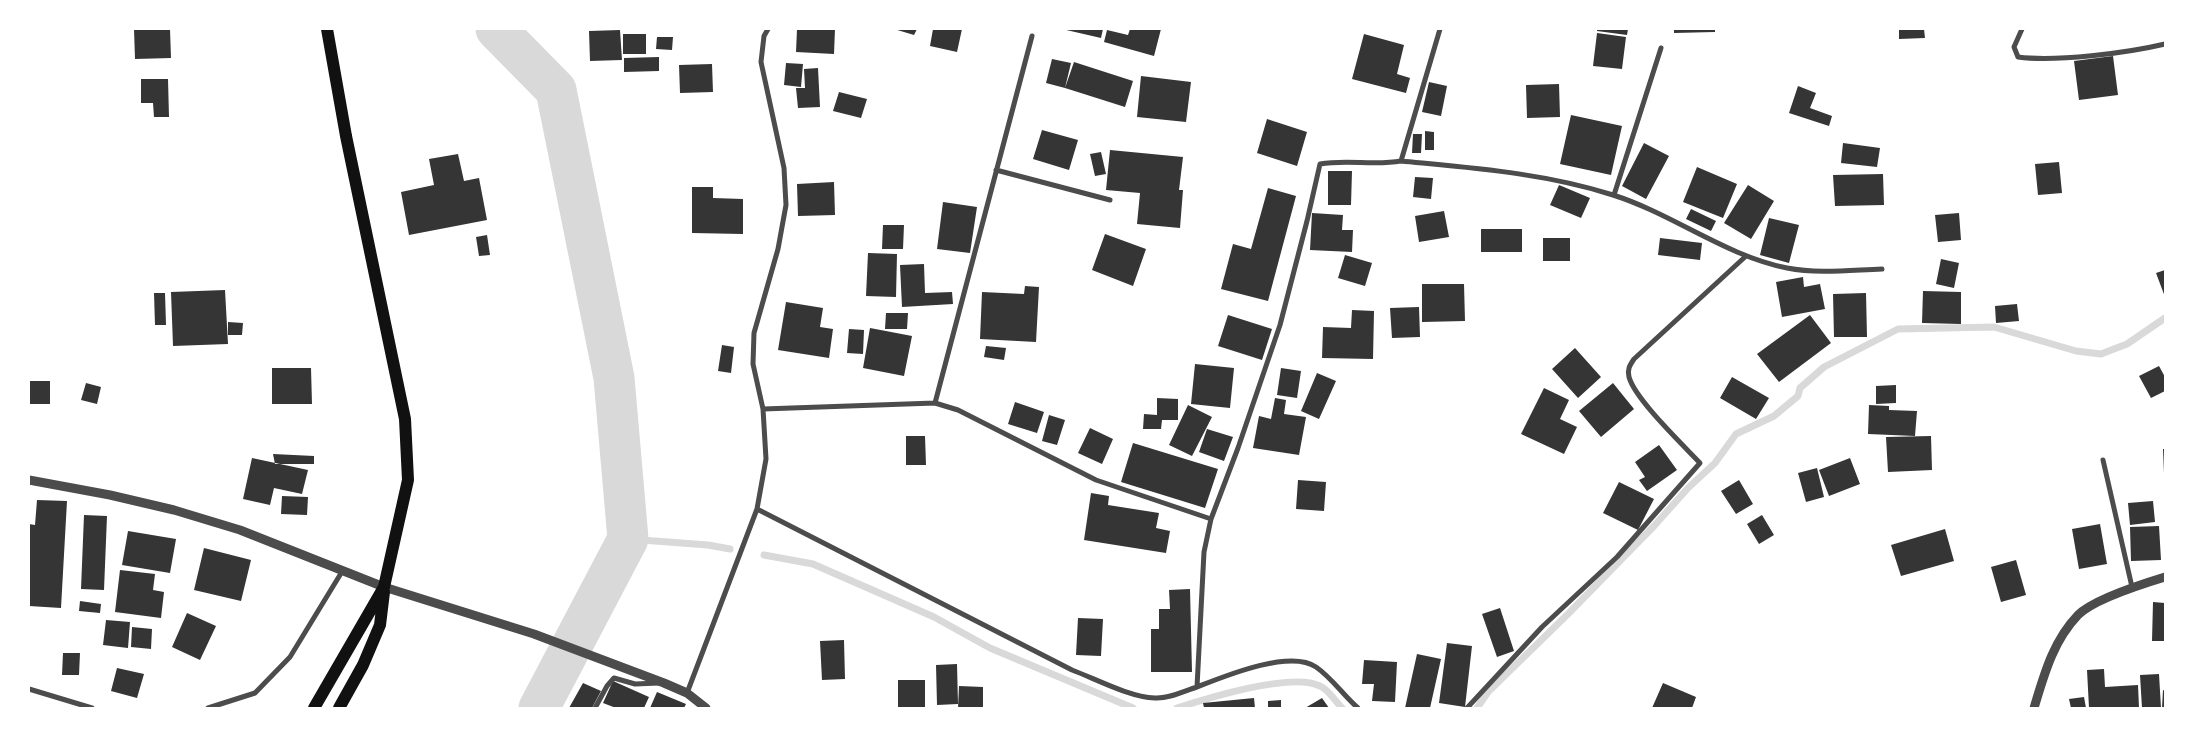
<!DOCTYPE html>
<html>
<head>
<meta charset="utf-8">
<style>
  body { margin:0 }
  #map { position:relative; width:2194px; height:737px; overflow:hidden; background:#fff; font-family:"Varela Round",sans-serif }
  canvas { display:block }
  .frame { position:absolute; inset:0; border:30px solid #fff; pointer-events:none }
</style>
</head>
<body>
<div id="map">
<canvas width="2194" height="737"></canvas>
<div class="frame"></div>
</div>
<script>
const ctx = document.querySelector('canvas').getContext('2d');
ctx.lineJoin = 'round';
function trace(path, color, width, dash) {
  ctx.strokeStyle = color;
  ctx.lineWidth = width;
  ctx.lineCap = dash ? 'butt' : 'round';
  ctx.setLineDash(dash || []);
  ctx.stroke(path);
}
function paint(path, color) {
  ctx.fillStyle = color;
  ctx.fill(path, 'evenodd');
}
const stream = new Path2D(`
  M628 539 708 545 730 549
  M764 555 813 564 934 617 990 648 1133 708
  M1177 708C1208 698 1291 672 1320 686 1328 689 1336 702 1342 708
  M1477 708 1488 692 1569 613 1654 526 1688 488 1715 463 1736 434 1774 416 1798 396 1800 388 1824 367 1898 329 1994 327 2076 351 2101 354 2127 344 2165 318`);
const river = new Path2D(`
  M496 29 556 90 614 378 628 539 539 708`);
const building = new Path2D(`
  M134 29H170L171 58 135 59Z
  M797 29H835L834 54 796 52Z
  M894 29H917L914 35Z
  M933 29H962L957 52 930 46Z
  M1062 29H1103L1101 38Z
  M1130 29H1161L1154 56 1104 42 1107 30 1128 35Z
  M1597 29H1628L1627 35 1597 31Z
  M1674 29H1715V32L1674 33Z
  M1899 29H1924L1925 38 1899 39Z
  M620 30 622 60 590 61 589 31Z
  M1597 33 1626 37 1622 69 1593 66Z
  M623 34H646V54H623Z
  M1364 34 1404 45 1397 74 1410 78 1406 93 1352 79Z
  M657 37H673L672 50 656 49Z
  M2113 56 2118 95 2079 100 2074 61Z
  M659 57V71L624 72V58Z
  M1052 59 1071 63 1065 88 1046 83Z
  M1074 62 1133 81 1125 107 1065 88Z
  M786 63 803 64 801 87 784 85Z
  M712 64 713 92 680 93 679 65Z
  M818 68 820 107 798 108 796 88H805L804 69Z
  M1141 76 1191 82 1186 122 1137 117Z
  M141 79H168L169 117H154L153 103H141Z
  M1429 82 1447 86 1441 116 1422 112Z
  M1559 84 1560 117 1527 118 1526 85Z
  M1798 86 1816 93 1810 108 1832 116 1829 126 1789 113Z
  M839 92 867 99 861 118 833 111Z
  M1571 115 1622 126 1611 175 1560 164Z
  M1267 119 1307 132 1297 166 1257 153Z
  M1042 130 1078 140 1069 170 1033 159Z
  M1425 131 1434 132V150H1425Z
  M1413 134H1422L1421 153H1412Z
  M1644 143 1669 156 1646 199 1622 186Z
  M1843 143 1880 148 1877 167 1841 163Z
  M1110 150 1183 157 1179 190H1183L1180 228 1137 224 1140 193 1106 190Z
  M1101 152 1106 174 1095 176 1090 154Z
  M458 154 464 181 479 178 487 220 409 235 401 192 434 185 429 159Z
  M2059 162 2062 193 2038 195 2035 164Z
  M1697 167 1737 184 1723 218 1683 202Z
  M1328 171H1352L1351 205H1328Z
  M1883 174 1884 205 1835 206 1833 175Z
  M1415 177 1433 178 1431 199 1413 197Z
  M834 182 835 215 798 216 797 184Z
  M1559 185 1590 198 1581 218 1550 205Z
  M1748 185 1774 201 1751 239 1724 223Z
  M692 187H713V198L743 199V234L692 233Z
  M1268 188 1296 196 1268 301 1221 289 1233 244 1251 249Z
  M943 202 977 207 970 253 937 249Z
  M1691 209 1716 221 1711 231 1686 219Z
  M1444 211 1449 237 1419 242 1415 216Z
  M1312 213 1343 215 1342 230H1353L1352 252 1310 250Z
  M1959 213 1961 240 1938 242 1935 215Z
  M1769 218 1799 225 1789 263 1760 255Z
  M883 225H904L903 249H882Z
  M1481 229H1522V252H1481Z
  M1105 234 1146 249 1133 286 1092 270Z
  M487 235 490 255 479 256 476 237Z
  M1543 238H1570V261H1543Z
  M1660 238 1702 243 1700 260 1658 255Z
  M868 253 897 254 896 297 866 296Z
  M1345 255 1372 263 1365 286 1338 278Z
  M1941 259 1959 263 1954 288 1936 284Z
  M924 264 925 293 952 292 953 304 902 307 900 265Z
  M2165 270V297L2156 273Z
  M1803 277 1804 287 1820 284 1825 309 1782 317 1776 282Z
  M1422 284H1464L1465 321 1422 322Z
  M1025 286 1039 287 1036 342 980 339 982 292 1024 294Z
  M225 290 228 344 173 346 171 292Z
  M1923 291 1961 292V324L1922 323Z
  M154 293H165L166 325H155Z
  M1866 293 1867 337H1834L1833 294Z
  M786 302 823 308 820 327 833 329 829 358 778 350Z
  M2017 304 2019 321 1996 323 1995 306Z
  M1419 307 1420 337 1392 338 1390 308Z
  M1352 310 1374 311 1373 359 1322 358 1323 327 1351 328Z
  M886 313H908L907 329H885Z
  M1228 315 1272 329 1262 360 1218 346Z
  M1810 315 1831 343 1779 382 1757 354Z
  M228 322 243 323 242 335H228Z
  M870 328 912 336 904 376 863 368Z
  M849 329 864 330 863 354 847 353Z
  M722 345 734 347 731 373 718 371Z
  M986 346 1006 348 1004 360 984 357Z
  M1575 348 1601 377 1578 398 1552 369Z
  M1195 364 1234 368 1230 408 1191 404Z
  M2159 366 2165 377V391L2151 398 2139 376Z
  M272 368H311L312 404H272Z
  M1281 368 1301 371 1297 398 1277 395Z
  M1317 373 1336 381 1319 419 1301 411Z
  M1732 377 1769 398 1756 419 1720 398Z
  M29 381H50V404H29Z
  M86 383 101 387 97 404 81 400Z
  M1613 383 1634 409 1601 437 1579 411Z
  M1896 385V403L1876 404V386Z
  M1544 388 1569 400 1560 419 1577 427 1564 454 1521 434Z
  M1157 398 1178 399V420H1162L1161 429H1143L1144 414 1157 415Z
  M1275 398 1286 400 1284 414 1306 417 1299 455 1253 448 1259 416 1271 419Z
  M1015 402 1044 412 1037 433 1008 424Z
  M1188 405 1212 417 1192 456 1169 445Z
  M1869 405 1889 406V410L1917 411 1915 436 1868 434Z
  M1049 415 1065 420 1057 445 1042 441Z
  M1090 428 1113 439 1102 464 1078 453Z
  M1207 429 1233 437 1224 461 1199 452Z
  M906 436H925L926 465H906Z
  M1931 436 1932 470 1888 472 1886 437Z
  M1133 443 1218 469 1205 508 1121 482Z
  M1659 445 1677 470 1647 491 1639 480 1645 477 1635 462Z
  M2163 449H2165V472L2164 473Z
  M273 454 314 456V464H275Z
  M252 458 308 470 302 494 274 488 270 505 243 499Z
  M1850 458 1860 484 1829 496 1819 470Z
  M1817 468 1824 497 1806 502 1798 473Z
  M1298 480 1326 482 1324 511 1296 509Z
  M1739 480 1753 504 1736 514 1721 491Z
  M1619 482 1654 499 1638 530 1603 513Z
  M1091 493 1109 496 1108 505 1159 513 1156 528 1170 531 1166 553 1084 540Z
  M282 496 308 497 307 515 281 514Z
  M37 500 67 501 61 608 29 606V524L35 525Z
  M2153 501 2155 522 2130 525 2128 503Z
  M84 515 107 516 104 590 81 589Z
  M1762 515 1774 535 1759 544 1747 524Z
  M2100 524 2107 564 2079 569 2072 529Z
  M2159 526 2161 560 2131 561 2130 527Z
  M1945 529 1954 561 1901 576 1891 545Z
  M128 531 176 539 170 573 122 565Z
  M204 548 251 560 241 601 194 590Z
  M2016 560 2026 595 2001 602 1991 567Z
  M120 570 155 574 153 590 164 592 161 618 115 612Z
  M1190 589 1192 672H1151V629H1159V609H1170L1169 590Z
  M80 601 101 604 100 613 79 611Z
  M2153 602 2165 603V641H2152Z
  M1500 608 1514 651 1497 657 1482 614Z
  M187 613 216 626 200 660 172 647Z
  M1078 618 1103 619 1101 656 1076 655Z
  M106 620 130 622 128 648 103 645Z
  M132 627 152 629 151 649 131 647Z
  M844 640 845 679 822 680 820 641Z
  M1447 643 1472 646 1465 707 1439 703Z
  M63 653H80L79 675H62Z
  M1417 654 1441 659 1430 708H1405Z
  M1364 660 1397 662 1395 702 1372 701 1374 684H1362Z
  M957 664 958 704 937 705 936 665Z
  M117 668 144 674 137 698 111 691Z
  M2104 669 2105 687 2138 685 2139 708H2089L2087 670Z
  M2159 674 2161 708H2142L2140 675Z
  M898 680H925V708H898Z
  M613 681 649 697 644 708H616L603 703Z
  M583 683 601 691 592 708H569Z
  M1663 683 1696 697 1692 708H1652Z
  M959 686 983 687V708H958Z
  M2163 690 2165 691V708H2162Z
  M657 692 686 704 684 708H650Z
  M2084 697 2086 708H2071L2069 699Z
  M1254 698 1255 708H1204L1203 703Z
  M1322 698 1329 708H1305Z
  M1281 700V708H1268V701Z`);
const minor = new Path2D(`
  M2022 29 2014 47 2018 57C2056 62 2127 53 2165 44
  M1401 161C1473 168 1544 173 1613 195 1673 214 1726 256 1787 268 1818 274 1851 270 1882 269
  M996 170 1110 200
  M1614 195 1661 48
  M935 403 1032 36
  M763 409 935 403 958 410 1096 480 1211 519
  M2103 460 2132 587
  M757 509 766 459 763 409 753 364 754 333 778 249 786 205 784 168 761 62 764 36 768 29
  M1197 687C1225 676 1290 649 1316 667 1332 678 1344 696 1358 708
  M29 689 92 708
  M687 693 757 509 1072 670C1096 679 1129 697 1155 698 1169 699 1184 691 1197 687L1204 552 1211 519 1238 448 1280 325 1307 221 1320 164C1347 159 1374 166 1401 161L1440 29
  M208 708 255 693 290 657 343 570
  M595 708 607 686 614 678 635 684 659 683
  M1467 708 1542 627 1617 557 1700 463C1682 444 1635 399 1629 377 1627 369 1630 365 1634 359L1746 256`);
const tertiary = new Path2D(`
  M29 480 110 495 174 510 240 530 384 587 534 634 664 683 687 693 706 708
  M2034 708C2044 675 2053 641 2078 615 2094 599 2142 584 2165 577`);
const primary = new Path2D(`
  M314 708 384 587 408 480 405 419 346 136 327 29
  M339 708 363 665 380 625 384 592`);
trace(stream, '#d9d9d9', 7);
trace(river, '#d9d9d9', 41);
paint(building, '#353535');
trace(minor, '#4c4c4c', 5);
trace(tertiary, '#4c4c4c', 9);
trace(primary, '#111', 12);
</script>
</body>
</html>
